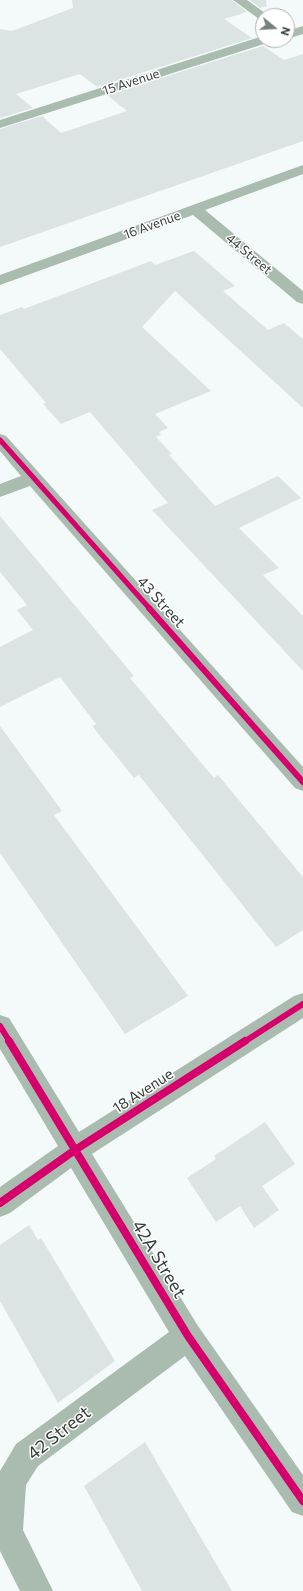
<!DOCTYPE html>
<html>
<head>
<meta charset="utf-8">
<style>
  body { margin:0 }
  #map { position:relative; width:303px; height:1591px; overflow:hidden; background:#f4faf9; font-family:Commissioner,sans-serif }
  canvas { display:block }
  .north { position:absolute; left:255px; top:8px; width:40px; height:40px; box-sizing:border-box; background:#fff; border:1px solid #aeb2b1; border-radius:50%; rotate:108deg; font-size:11px; font-weight:700; line-height:16px; text-align:center; color:#343e3b }
  .north::after { content:''; display:block; margin:auto; width:14px; height:18px; background:#77807e; clip-path:polygon(50% 0,100% 100%,50% 72%,0 100%) }
</style>
</head>
<body>
<div id="map">
<canvas width="303" height="1591"></canvas>
<div class="north">N</div>
</div>
<script>
const ctx = document.querySelector('canvas').getContext('2d');
ctx.lineJoin = 'round';
function paint(path, color) {
  ctx.fillStyle = color;
  ctx.fill(path, 'evenodd');
}
function trace(path, color, width, dash) {
  ctx.strokeStyle = color;
  ctx.lineWidth = width;
  ctx.lineCap = dash ? 'butt' : 'round';
  ctx.setLineDash(dash || []);
  ctx.stroke(path);
}
function write(font, color, halo, rows, align = 'center') {
  ctx.font = font + ' Commissioner,sans-serif';
  ctx.lineWidth = 3;
  ctx.setLineDash([]);
  ctx.textBaseline = 'middle';
  ctx.strokeStyle = halo;
  ctx.fillStyle = color;
  for (const [text, x, y, turn = 0] of rows) {
    ctx.save();
    ctx.translate(x, y);
    ctx.rotate((+turn || 0) * Math.PI / 180);
    ctx.textAlign = isNaN(turn) ? turn : align;
    if (halo) ctx.strokeText(text, 0, 0);
    ctx.fillText(text, 0, 0);
    ctx.restore();
  }
}
const building = new Path2D(`
  M72 0H232L247 12 224 19 252 38 97 87 80 74 16 94 33 108 0 118V29L12 31 73 8Z
  M250 0H266L267 6 260 8Z
  M263 46 284 60 303 54V141L0 247V129L42 116 61 133 127 111 107 95Z
  M194 251 235 286 223 291 268 330 284 323 303 339V408L175 291 142 327 211 391 155 414 168 428 159 432 161 435 156 437 172 454 169 455 215 506 278 476 301 498 239 528 279 568 263 575 303 616V671L152 510 168 503 90 412 61 424 43 404 46 403 0 349V315L22 307 24 309 151 261 155 265Z
  M0 516 134 676 130 678 214 778 218 775 303 877V930L276 947 139 775 134 778 96 731 93 726 96 724 60 677 0 707V647L33 630 17 610 27 605 0 572Z
  M0 726 62 811 54 815 188 996 125 1034 0 853Z
  M265 1122 295 1164 262 1186 279 1210 254 1228 240 1206 216 1222 187 1178 216 1159 214 1156Z
  M29 1225 38 1240 41 1238 115 1361 58 1403 0 1301V1245Z
  M145 1442 232 1591H142L84 1486Z`);
const street = new Path2D(`
  M233 0H247L269 16H263V20L259 19Z
  M303 26V34L287 39V31Z
  M263 36V40H269L267 43 0 128V120Z
  M303 165V174L205 210 303 291V304L297 302 193 215 0 285V275Z
  M0 434 6 436 303 767V791L295 788 30 486 0 497V484L21 476 0 451Z
  M303 993V1018L92 1154 198 1326 303 1475V1516L292 1512 185 1356 38 1466 26 1485 23 1530 53 1591H20L0 1551V1471L16 1444 169 1332 71 1168 10 1213 0 1217V1187L58 1146 0 1049V1015L9 1018 79 1132 294 996Z`);
const cyclewayFar2 = new Path2D(`
  M0 440 150 609`);
const cyclewayFar1 = new Path2D(`
  M149 608 303 782
  M0 1026 10 1042
  M244 1042 303 1004`);
const cycleway = new Path2D(`
  M9 1041 188 1336 303 1501
  M0 1203 75 1150 245 1041`);
const farStreetnames = [
  ["15 Avenue",131,82,-18],
  ["16 Avenue",152,225,-20],
  ["44 Street",249,254,40]
];
const streetNames = [
  ["43 Street",161,602,48],
  ["18 Avenue",143,1091,-33]
];
const nearStreetnames = [
  ["42A Street",159,1259,59],
  ["42 Street",59,1433,-38]
];
paint(building, '#dbe3e3');
paint(street, '#a9bcaf');
trace(cyclewayFar2, '#d6006c', 5);
trace(cyclewayFar1, '#d6006c', 6);
trace(cycleway, '#d6006c', 8);
write('13px', '#343e3b', '#fff', farStreetnames);
write('15px', '#343e3b', '#fff', streetNames);
write('18px', '#343e3b', '#fff', nearStreetnames);
</script>
</body>
</html>
